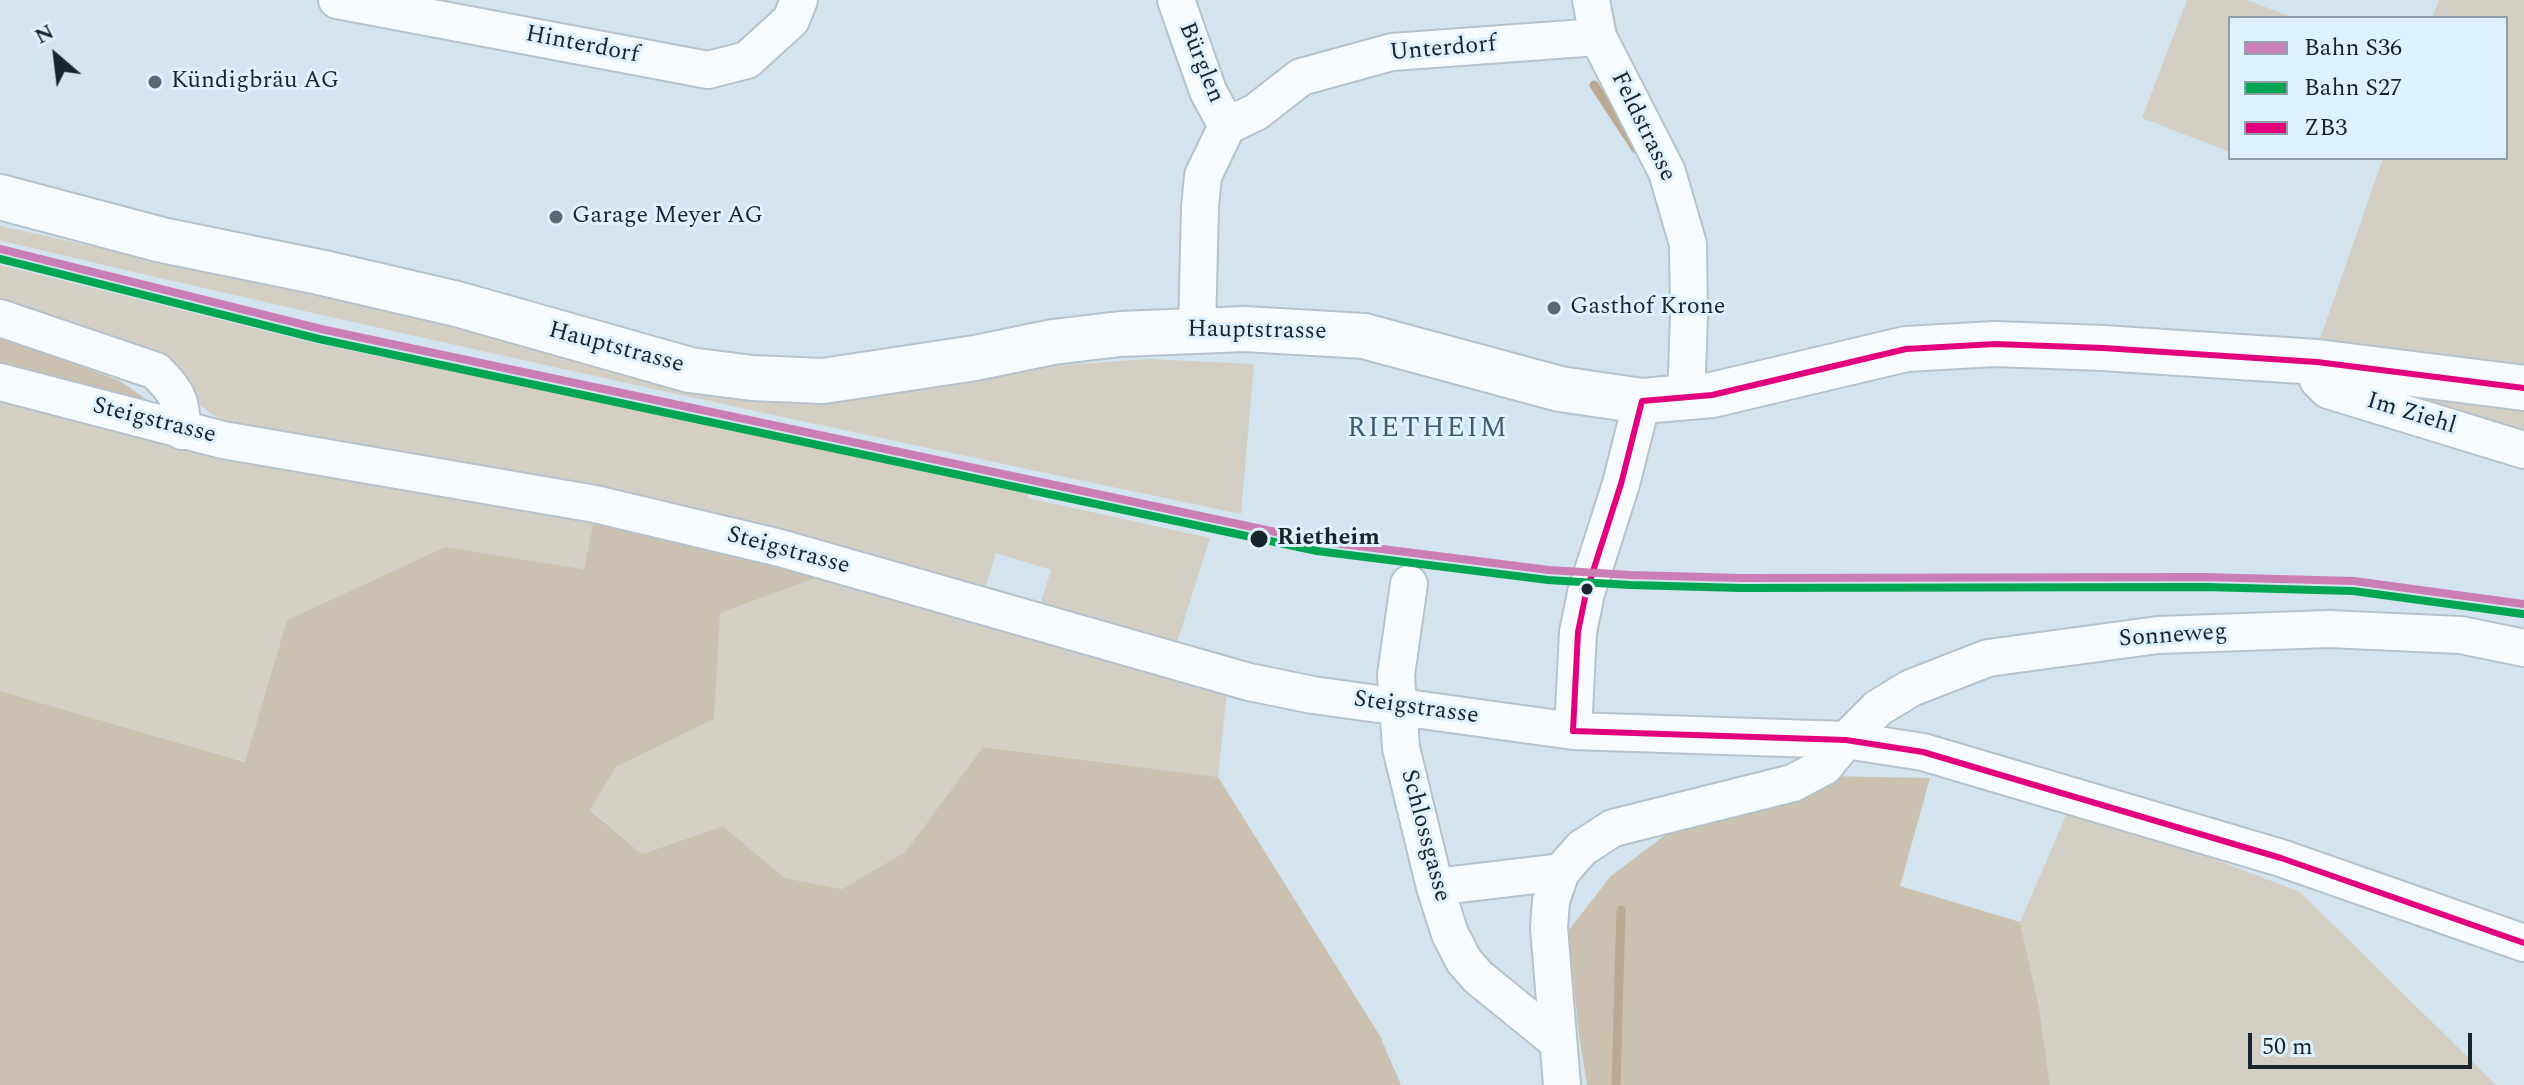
<!DOCTYPE html>
<html>
<head>
<meta charset="utf-8">
<style>
  body { margin:0 }
  #map { position:relative; width:2524px; height:1085px; overflow:hidden; background:#d3e4ef; font-family:Spectral,serif }
  canvas { display:block }
  .legend { position:absolute; left:2228px; top:16px; width:280px; height:144px; box-sizing:border-box; background:#def1fe; border:2px solid #8f9faa; margin:0; padding:10px 14px; list-style:none; font-size:24px; color:#19252d }
  .legend li { display:flex; align-items:center; gap:16px; height:40px }
  .legend b { width:40px; border:2px solid #8f9faa }
  .north { position:absolute; left:16px; top:16px; width:80px; height:80px; -webkit-text-stroke:6px #def1fe; paint-order:stroke; rotate:332deg; font-size:22px; font-weight:700; line-height:32px; text-align:center; color:#19252d }
  .north::after { content:''; display:block; margin:auto; width:28px; height:36px; background:#19252d; clip-path:polygon(50% 0,100% 100%,50% 72%,0 100%) }
  .scale { position:absolute; left:2248px; top:1033px; width:224px; height:36px; box-sizing:border-box; border:4px solid #19252d; border-top:0; padding-left:10px; font-size:24px; line-height:28px; white-space:nowrap; color:#19252d; -webkit-text-stroke:6px #def1fe; paint-order:stroke }
</style>
</head>
<body>
<div id="map">
<canvas width="2524" height="1085"></canvas>
<ul class="legend">
<li><b style="height:10px;background:#cb7eb5"></b>Bahn S36</li>
<li><b style="height:10px;background:#00a651"></b>Bahn S27</li>
<li><b style="height:10px;background:#e3007f"></b>ZB3</li>
</ul>
<div class="north">N</div>
<div class="scale">50 m</div>
</div>
<script>
const ctx = document.querySelector('canvas').getContext('2d');
ctx.lineJoin = 'round';
function paint(path, color) {
  ctx.fillStyle = color;
  ctx.fill(path, 'evenodd');
}
function trace(path, color, width, dash) {
  ctx.strokeStyle = color;
  ctx.lineWidth = width;
  ctx.lineCap = dash ? 'butt' : 'round';
  ctx.setLineDash(dash || []);
  ctx.stroke(path);
}
function write(font, color, halo, rows, align = 'center') {
  ctx.font = font + ' Spectral,serif';
  ctx.lineWidth = 6;
  ctx.setLineDash([]);
  ctx.textBaseline = 'middle';
  ctx.strokeStyle = halo;
  ctx.fillStyle = color;
  for (const [text, x, y, turn = 0] of rows) {
    ctx.save();
    ctx.translate(x, y);
    ctx.rotate((+turn || 0) * Math.PI / 180);
    ctx.textAlign = isNaN(turn) ? turn : align;
    if (halo) ctx.strokeText(text, 0, 0);
    ctx.fillText(text, 0, 0);
    ctx.restore();
  }
}
const green = new Path2D(`
  M2187 0H2247L2294 18H2230V152L2142 118Z
  M2439 0H2524V366L2320 339 2383 158H2506V18H2432Z
  M0 226 133 255 313 289 740 396 1007 369 1149 359 1254 364 1241 514C828 428 417 339 6 242L0 240Z
  M0 265 318 344 1029 489 1028 498 1210 538 1175 649 1038 612 1051 570 996 553 983 595 242 433 210 413 185 392 0 309Z
  M2355 389 2524 408V436Z
  M0 397 138 437 227 456 498 506 594 518 584 569 445 547 287 620 246 762 0 691Z
  M824 575 1227 691 1218 777 983 747 905 852 842 889 785 878 723 826 642 854 590 809 616 767 714 719 719 613Z
  M2071 804 2300 892 2496 1085H2050L2039 1007 2020 922Z`);
const forest = new Path2D(`
  M0 336 120 381 169 415 0 374Z
  M594 518 824 575 720 613 714 719 616 767 590 810 642 854 723 826 785 878 842 889 905 852 983 747 1218 777 1380 1036 1401 1085H0V691L245 762 287 620 445 547 584 569Z
  M1828 776 1930 778 1900 886 2020 922 2039 1007 2050 1085H1587L1579 1035 1568 931 1611 876 1689 817Z`);
const stream = new Path2D(`
  M1594 85 1636 149
  M1616 1085 1621 910`);
const minor = new Path2D(`
  M337 0 708 70 747 60 791 20 799 0
  M1176 0 1208 91 1227 126
  M1591 0 1598 37 1667 172 1688 244 1689 316 1686 399
  M0 318 156 371C177 392 182 400 182 431
  M1197 330 1200 207 1203 176 1227 126 1256 112 1301 77 1392 52 1598 37
  M2317 362 2318 380 2328 390 2524 450
  M0 382 223 440 595 504 780 548 1249 682 1313 695 1573 731 1846 740 1923 752 2281 858 2524 943
  M1409 584 1396 675 1401 748 1435 887 1450 934 1464 961 1478 977 1558 1042
  M1573 731 1578 632 1586 593 1621 484 1642 401
  M1435 887 1561 872
  M1562 1085 1549 928 1551 901 1561 872 1582 848 1613 828 1793 783 1825 766 1846 740 1878 708 1911 688 1988 658 2158 635 2329 629 2461 635 2524 648`);
const major = new Path2D(`
  M0 197 162 240 319 272 457 304 690 370 752 378 823 381 975 358 1053 342 1120 334 1245 329 1364 336 1560 389 1642 401 1712 395 1906 349 1995 344 2103 348 2317 362 2524 388`);
const bus1 = new Path2D(`
  M2524 388 2317 362 2103 348 1995 344 1906 349 1712 395 1642 401 1621 484 1586 593 1578 632 1573 731 1846 740 1923 752 2281 858 2524 943`);
const rail1 = new Path2D(`
  M0 249 321 329 1318 541 1549 570 1631 575 1741 578 2205 577 2354 581 2524 604`);
const rail2 = new Path2D(`
  M0 259 319 339 1317 551 1548 580 1630 585 1741 588 2205 587 2353 591 2523 614`);
const markers = [
  [155,82,8,"#5a6871"],
  [556,217,8,"#5a6871"],
  [1554,308,8,"#5a6871"],
  [1259,539,10,"#19252d"],
  [1587,589,7,"#19252d"]
];
const streetNames = [
  ["Hinterdorf",582,46,11],
  ["Unterdorf",1443,50,-5],
  ["Bürglen",1200,63,68],
  ["Feldstrasse",1642,127,64],
  ["Hauptstrasse",1257,332,1],
  ["Hauptstrasse",616,349,15],
  ["Im Ziehl",2411,415,17],
  ["Steigstrasse",154,422,14],
  ["Steigstrasse",788,552,15],
  ["Sonneweg",2173,637,-4],
  ["Steigstrasse",1416,709,8],
  ["Schlossgasse",1424,836,75]
];
const poiNames = [
  ["Kündigbräu AG",171,82],
  ["Garage Meyer AG",572,217],
  ["Gasthof Krone",1570,308]
];
const stopNames = [
  ["Rietheim",1277,539]
];
const quarterNames = [
  ["RIETHEIM",1428,431]
];
paint(green, '#d4cfc4');
paint(forest, '#cbc1b0');
trace(stream, '#baa890', 9);
trace(minor, '#b5c2cb', 40);
trace(major, '#b5c2cb', 48);
trace(minor, '#f8fbfd', 36);
trace(major, '#f8fbfd', 44);
trace(bus1, '#e3007f', 6);
trace(rail1, '#cb7eb5', 8);
trace(rail2, '#00a651', 8);
for (const [x, y, r, color] of markers) {
  const dot = new Path2D();
  dot.arc(x, y, r, 0, 2 * Math.PI);
  ctx.fillStyle = color;
  ctx.fill(dot);
  trace(dot, '#def1fe', 3);
}
write('24px', '#19252d', '#def1fe', streetNames);
write('24px', '#19252d', '#def1fe', poiNames, 'left');
write('bold 24px', '#19252d', '#def1fe', stopNames, 'left');
ctx.letterSpacing = '2px';
write('28px', '#405c6e', '#def1fe', quarterNames);
ctx.letterSpacing = '0px';
</script>
</body>
</html>
